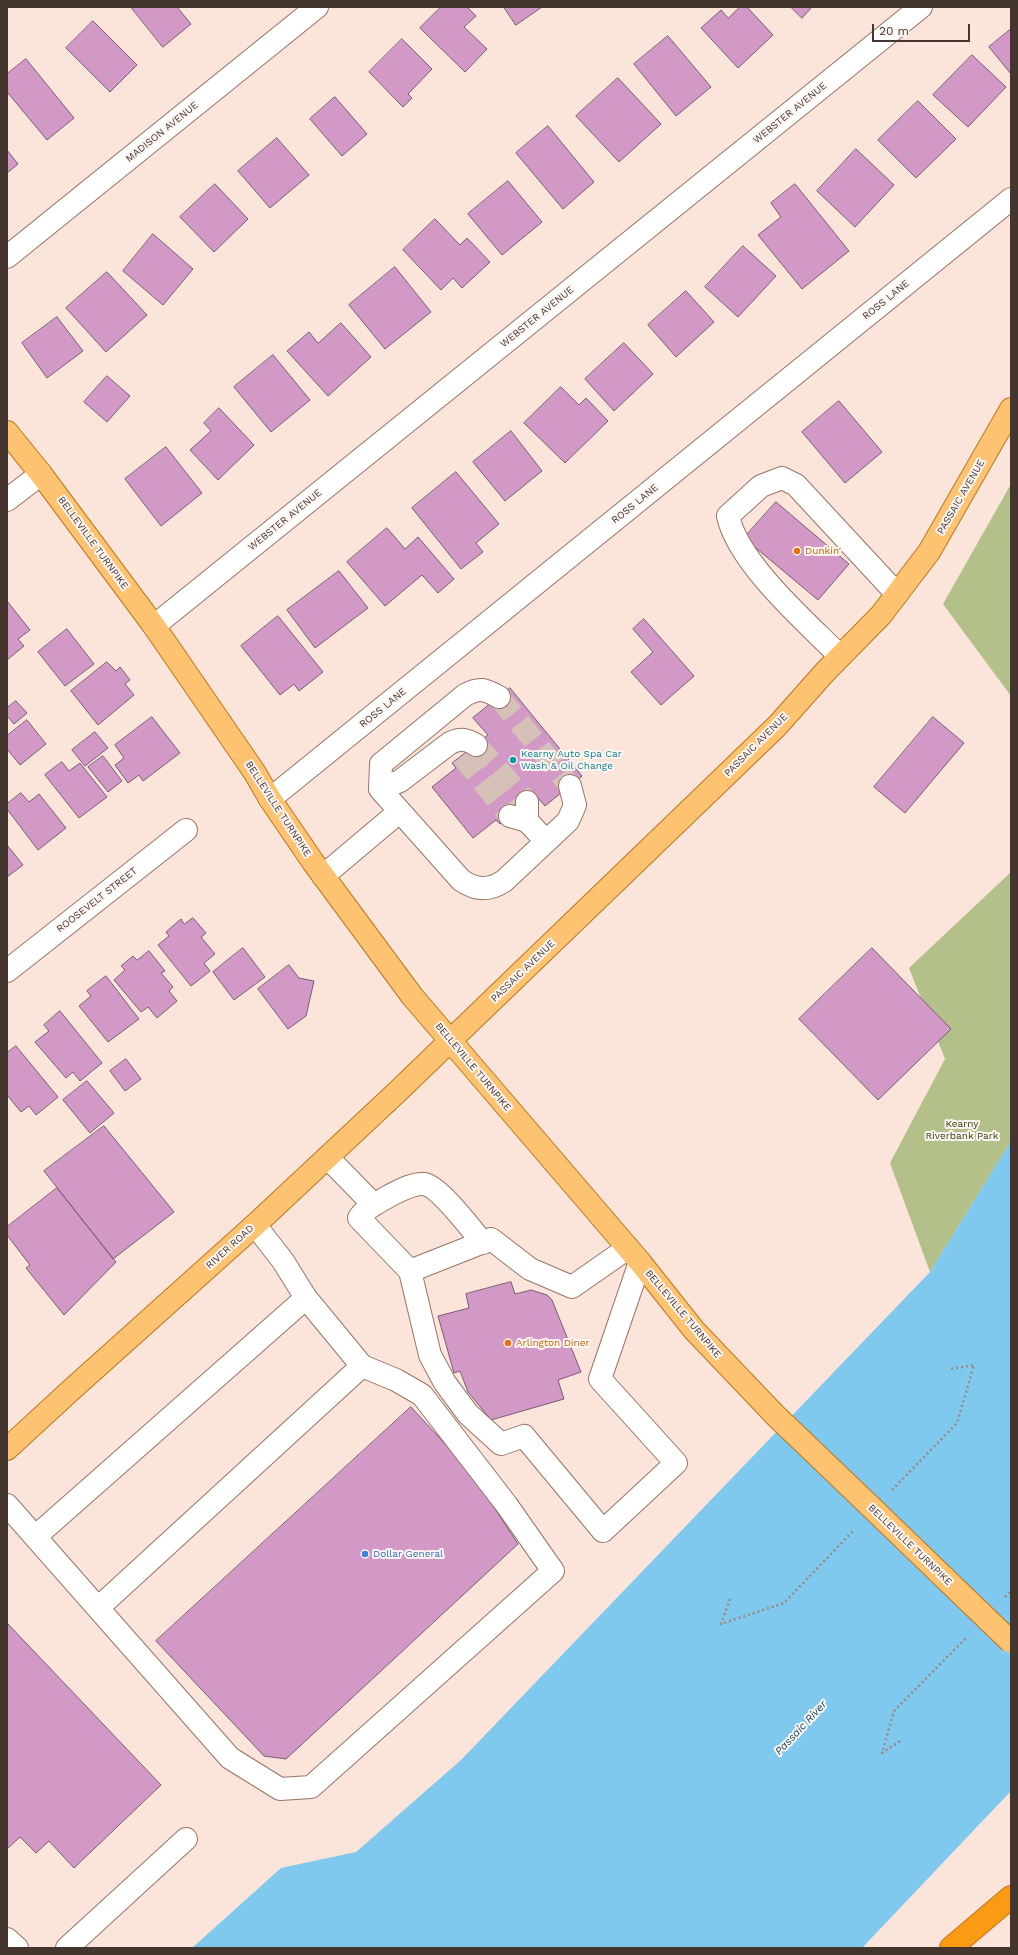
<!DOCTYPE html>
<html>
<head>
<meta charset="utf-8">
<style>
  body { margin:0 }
  #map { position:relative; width:1018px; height:1955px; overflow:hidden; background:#fbe4da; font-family:"Work Sans",sans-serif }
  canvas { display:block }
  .frame { position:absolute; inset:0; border:8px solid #44352f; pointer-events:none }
  .scale { position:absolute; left:872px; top:24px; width:98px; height:18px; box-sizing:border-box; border:2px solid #44352f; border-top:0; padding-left:5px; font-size:12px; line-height:14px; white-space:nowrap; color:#44352f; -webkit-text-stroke:3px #fdf5f2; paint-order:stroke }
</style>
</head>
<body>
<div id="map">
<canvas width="1018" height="1955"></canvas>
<div class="frame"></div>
<div class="scale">20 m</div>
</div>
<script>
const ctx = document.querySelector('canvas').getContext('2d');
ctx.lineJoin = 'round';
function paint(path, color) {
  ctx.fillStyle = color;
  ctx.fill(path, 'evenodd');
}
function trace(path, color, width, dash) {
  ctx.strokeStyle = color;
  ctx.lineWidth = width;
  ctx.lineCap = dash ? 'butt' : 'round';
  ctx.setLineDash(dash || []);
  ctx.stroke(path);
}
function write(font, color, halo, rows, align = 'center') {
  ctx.font = font + ' "Work Sans",sans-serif';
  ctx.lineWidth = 4;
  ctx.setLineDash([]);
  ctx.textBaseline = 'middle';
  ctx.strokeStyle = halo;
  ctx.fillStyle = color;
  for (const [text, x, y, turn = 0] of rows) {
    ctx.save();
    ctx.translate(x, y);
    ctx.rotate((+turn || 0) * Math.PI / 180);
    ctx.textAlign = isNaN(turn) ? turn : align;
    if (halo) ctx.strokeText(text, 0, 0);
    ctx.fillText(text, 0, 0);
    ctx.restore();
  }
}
const green = new Path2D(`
  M1011 484V696L943 604Z
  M1011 872V1141L930 1272 890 1163 945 1059 909 968Z`);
const water = new Path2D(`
  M1011 1141V1791L862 1948H192L281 1868 356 1852 461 1760 930 1272Z`);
const building = new Path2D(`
  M131 7H177L191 24 163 47Z
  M441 7H467L476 16 464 27 487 49 465 72 420 28Z
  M504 7H542L516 25Z
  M740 7H747L773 35 738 68 701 28 721 10 728 18Z
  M791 7H812L802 18Z
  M93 21 137 65 110 92 66 48Z
  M1011 29V74L989 47Z
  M668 36 711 87 676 116 634 64Z
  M402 39 432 69 408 94 412 98 403 107 369 72Z
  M972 55 1006 87 968 127 933 95Z
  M26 59 74 118 47 140 7 92V74Z
  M618 78 661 124 619 162 576 116Z
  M335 97 367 134 342 156 310 119Z
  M918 101 956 139 916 178 878 140Z
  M548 126 594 182 563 209 516 153Z
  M277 138 309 175 270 208 238 171Z
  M856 149 894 185 855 227 817 191Z
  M7 150 18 164 7 173Z
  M508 181 542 222 502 255 468 214Z
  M215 184 248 219 214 252 180 217Z
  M795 184 849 251 802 289 758 235 781 217 771 203Z
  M435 219 460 245 467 238 490 262 462 288 453 278 441 290 403 250Z
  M153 234 193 269 163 305 123 271Z
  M743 246 776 276 738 317 705 287Z
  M395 267 431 312 385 349 349 305Z
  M107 272 147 315 106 352 66 308Z
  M686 291 714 322 676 357 648 325Z
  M57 317 83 351 47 378 22 343Z
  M341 323 371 357 328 396 287 351 309 332 318 343Z
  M624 343 653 374 614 411 585 379Z
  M273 355 310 400 271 432 234 387Z
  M107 376 130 396 107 422 84 402Z
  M561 387 579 405 586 398 608 421 565 463 524 423Z
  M839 401 882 452 845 483 802 432Z
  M219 408 254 445 218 480 190 450 211 431 204 423Z
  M511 431 542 471 505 501 473 462Z
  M166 447 202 493 161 526 125 479Z
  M456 472 499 524 476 543 483 552 461 569 412 508Z
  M776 502 849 564 818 600 744 538Z
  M387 528 405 549 418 537 454 579 438 593 422 575 385 606 347 562Z
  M339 571 368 608 315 648 287 610Z
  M7 601 30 630 18 639 24 646 7 660Z
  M278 616 323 672 299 691 294 684 280 695 241 646Z
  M644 619 694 676 661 705 631 672 653 652 633 629Z
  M67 629 94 664 65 686 38 652Z
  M107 662 116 671 120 667 130 680 125 684 134 695 98 725 71 691Z
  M510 688 582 776 545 806 536 796 500 824 496 820 473 838 432 787 456 768 452 763 488 735 473 718Z
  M16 701 27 713 14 724 7 716V708Z
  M152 717 180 753 143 781 139 775 128 783 115 765 124 758 115 745Z
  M933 717 964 743 905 813 874 787Z
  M27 720 46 744 20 765 7 749V736Z
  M95 732 108 748 85 766 72 750Z
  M103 756 122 781 108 792 88 767Z
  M62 762 69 771 80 763 107 797 79 818 45 775Z
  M21 793 29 802 39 794 66 828 38 850 7 809V804Z
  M7 845 23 865 7 877Z
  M193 918 206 933 201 937 215 954 204 963 210 971 191 986 158 945 169 936 166 932 181 919 184 924Z
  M243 948 265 977 234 1000 213 972Z
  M872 948 951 1029 878 1100 799 1019Z
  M149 951 165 971 161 973 173 987 169 991 177 1001 157 1018 148 1007 141 1012 114 980 125 970 121 966 133 956 137 960Z
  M289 965 299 978 314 981 306 1016 288 1029 258 989Z
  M106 976 139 1019 108 1042 79 1006 91 996 87 991Z
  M60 1011 102 1063 80 1081 73 1072 66 1078 35 1042 49 1031 44 1025Z
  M16 1046 58 1097 36 1115 29 1106 21 1112 7 1095V1053Z
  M126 1059 141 1079 125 1091 110 1071Z
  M87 1081 114 1113 90 1133 63 1100Z
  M104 1126 174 1212 113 1259 44 1171Z
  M57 1188 116 1262 64 1315 26 1268 30 1265 7 1235V1227Z
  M511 1282 515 1294 531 1290 547 1295 552 1300 581 1372 558 1380 564 1399 491 1420 468 1392 460 1371 454 1373 438 1316 469 1308 466 1294Z
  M411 1407 471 1472 518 1544 286 1759 264 1756 156 1641Z
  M7 1623 161 1785 74 1868 49 1841 36 1853 20 1837 7 1849Z`);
const minorTunnel = new Path2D(`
  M499 697 570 786
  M476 745 527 802
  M462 756 510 816`);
const path = new Path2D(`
  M892 1490 957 1423 974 1365 950 1369
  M1005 1597 1011 1591
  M730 1599 721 1624 784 1603 854 1530
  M900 1741 882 1753 894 1711 966 1638`);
const minor = new Path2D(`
  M7 257 317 7
  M7 500 41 474
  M154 626 921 7
  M840 656C806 622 738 563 728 516L761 486 782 478 796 485 897 594
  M499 697C484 689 480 687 465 695L381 764 380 789 461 880C475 890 489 891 504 881L568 821 575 805 570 786
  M380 789 400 781 450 743C461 738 466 739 476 745
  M270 799 1011 199
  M510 816 527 821 546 841
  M527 821V802
  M323 876 399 812
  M7 971 186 830
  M328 1158 374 1205
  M628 1248 572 1287 530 1269 491 1239 410 1271 430 1355 445 1383 468 1414 501 1444 524 1436 603 1531 676 1463 600 1379 640 1262
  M410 1271 359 1218C365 1208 379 1202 389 1196 399 1191 412 1183 424 1184 439 1186 472 1230 483 1243
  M7 1505 230 1758 280 1789 311 1787 553 1571 506 1504 422 1395 396 1380 362 1366 306 1298 283 1261 255 1225
  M35 1537 306 1298
  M98 1608 362 1366
  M7 1939 17 1948
  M67 1948 186 1839`);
const major = new Path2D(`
  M7 432 41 474 154 626 255 773 270 799 313 862 412 996 640 1262 694 1330 775 1415 871 1507
  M7 1449 70 1391 255 1225 395 1094 777 726 825 672 881 615 929 552 1011 409`);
const highway = new Path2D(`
  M951 1948 1011 1897`);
const majorBridge = new Path2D(`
  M871 1507 1011 1642`);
const markers = [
  [797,551,4,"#e8710a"],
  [513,760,4,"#0f9aa8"],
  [508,1343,4,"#e8710a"],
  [365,1554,4,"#3f7fe0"]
];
const streetNames = [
  ["WEBSTER AVENUE",790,113,-39],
  ["MADISON AVENUE",162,132,-39],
  ["ROSS LANE",886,300,-39],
  ["WEBSTER AVENUE",537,317,-39],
  ["PASSAIC AVENUE",961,497,-60],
  ["ROSS LANE",635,504,-39],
  ["WEBSTER AVENUE",285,520,-39],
  ["BELLEVILLE TURNPIKE",93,543,54],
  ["ROSS LANE",383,708,-39],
  ["PASSAIC AVENUE",756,745,-45],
  ["BELLEVILLE TURNPIKE",278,809,57],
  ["ROOSEVELT STREET",97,900,-38],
  ["PASSAIC AVENUE",523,971,-44],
  ["BELLEVILLE TURNPIKE",473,1067,50],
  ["RIVER ROAD",230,1247,-42],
  ["BELLEVILLE TURNPIKE",683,1314,50],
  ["BELLEVILLE TURNPIKE",910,1545,44]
];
const foodNames = [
  ["Dunkin'",805,551],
  ["Arlington Diner",516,1343]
];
const cultureNames = [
  ["Kearny Auto Spa Car",521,754],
  ["Wash & Oil Change",521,766]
];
const parkNames = [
  ["Kearny",962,1124],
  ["Riverbank Park",962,1136]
];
const shopNames = [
  ["Dollar General",373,1554]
];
const waterNames = [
  ["Passaic River",801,1728,-47]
];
paint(green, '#b3c089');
paint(water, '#7fc8ee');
paint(building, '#d299c7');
trace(building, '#785d73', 1);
trace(minorTunnel, '#d6c1b8', 22, [22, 11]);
trace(minor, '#977566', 24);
trace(major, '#bb771d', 24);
trace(highway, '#bb771d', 24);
trace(path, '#9c8981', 2.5, [2, 3]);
trace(minor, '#fff', 22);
trace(major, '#fdc371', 22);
trace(highway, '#fb9b13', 22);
trace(majorBridge, '#bb771d', 24, []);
trace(majorBridge, '#fdc371', 22);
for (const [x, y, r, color] of markers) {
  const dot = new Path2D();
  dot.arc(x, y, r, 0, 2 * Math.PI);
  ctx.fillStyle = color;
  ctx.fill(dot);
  trace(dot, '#fdf5f2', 1.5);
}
write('10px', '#44352f', '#fdf5f2', streetNames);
write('10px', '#c56008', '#fdf5f2', foodNames, 'left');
write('10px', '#0d838f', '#fdf5f2', cultureNames, 'left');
write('10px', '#353e0b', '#fdf5f2', parkNames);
write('10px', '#366cbe', '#fdf5f2', shopNames, 'left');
write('italic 11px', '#0e4963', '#fdf5f2', waterNames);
</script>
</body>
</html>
